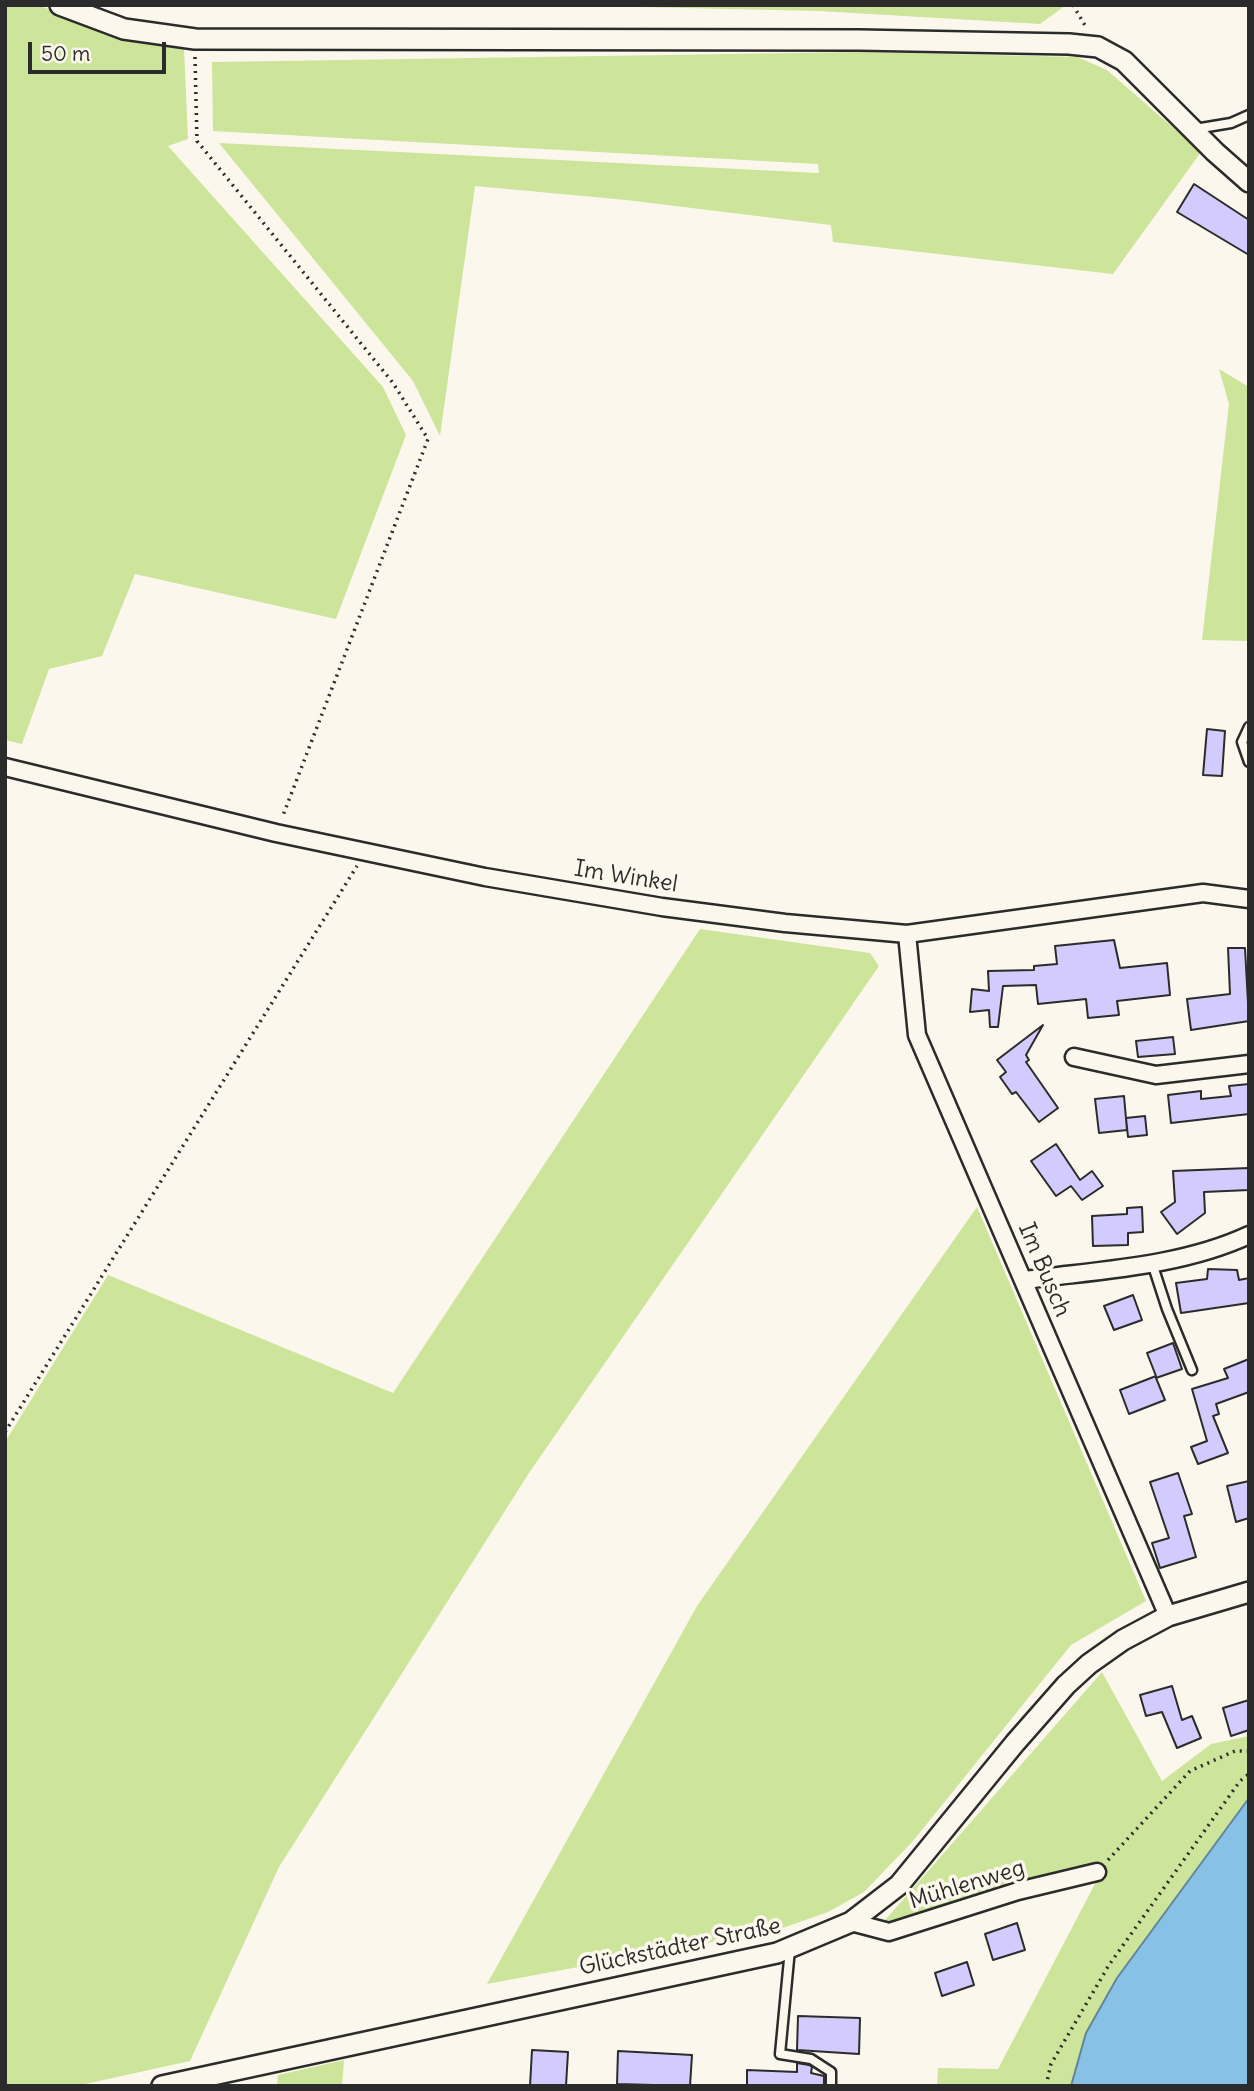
<!DOCTYPE html>
<html>
<head>
<meta charset="utf-8">
<style>
  body { margin:0 }
  #map { position:relative; width:1254px; height:2091px; overflow:hidden; background:#fbf7ec; font-family:Delius,sans-serif }
  canvas { display:block }
  .frame { position:absolute; inset:0; border:7px solid #2b2b2b; pointer-events:none }
  .scale { position:absolute; left:28px; top:42px; width:138px; height:32px; box-sizing:border-box; border:4px solid #2b2b2b; border-top:0; padding-left:9px; font-size:21px; line-height:24px; white-space:nowrap; color:#2b2b2b; -webkit-text-stroke:5px #fbf7ec; paint-order:stroke }
</style>
</head>
<body>
<div id="map">
<canvas width="1254" height="2091"></canvas>
<div class="frame"></div>
<div class="scale">50 m</div>
</div>
<script>
const ctx = document.querySelector('canvas').getContext('2d');
ctx.lineJoin = 'round';
function paint(path, color) {
  ctx.fillStyle = color;
  ctx.fill(path, 'evenodd');
}
function trace(path, color, width, dash) {
  ctx.strokeStyle = color;
  ctx.lineWidth = width;
  ctx.lineCap = dash ? 'butt' : 'round';
  ctx.setLineDash(dash || []);
  ctx.stroke(path);
}
function write(font, color, halo, rows, align = 'center') {
  ctx.font = font + ' Delius,sans-serif';
  ctx.lineWidth = 7;
  ctx.setLineDash([]);
  ctx.textBaseline = 'middle';
  ctx.strokeStyle = halo;
  ctx.fillStyle = color;
  for (const [text, x, y, turn = 0] of rows) {
    ctx.save();
    ctx.translate(x, y);
    ctx.rotate((+turn || 0) * Math.PI / 180);
    ctx.textAlign = isNaN(turn) ? turn : align;
    if (halo) ctx.strokeText(text, 0, 0);
    ctx.fillText(text, 0, 0);
    ctx.restore();
  }
}
const green = new Path2D(`
  M5 5H38L119 36 184 49 188 139 168 146 383 387 406 435 336 619 135 574 102 656 49 669 22 744 5 740Z
  M549 5H1066L1040 24 819 11Z
  M861 52 1077 57 1107 70 1201 152 1113 274 833 242 831 225 626 200 475 186 440 436 413 381 219 143 819 173 818 164 213 131 212 62Z
  M1219 369 1249 387V641L1202 640 1229 404Z
  M700 929 870 953 879 966 529 1473 279 1867 190 2061 76 2086H5V1442L108 1275 393 1393Z
  M977 1207 1146 1601 1071 1645 913 1841 864 1892 828 1912 777 1930 487 1984 697 1606Z
  M1102 1672 1162 1781 1211 1744 1249 1736V1798L1117 1978 1086 2033 1071 2086H937L938 2068 998 2069 1097 1880 1018 1895 880 1926Z
  M344 2060 342 2086H277L278 2075Z`);
const water = new Path2D(`
  M1249 1798V2086H1071L1086 2033 1117 1978Z`);
const building = new Path2D(`
  M1194 184 1249 220V255L1177 212Z
  M1207 729 1225 731 1222 776 1203 775Z
  M1114 940 1120 968 1167 963 1170 995 1117 1001 1119 1015 1088 1018 1086 999 1038 1004 1036 985 1003 986 998 1027H990L989 1010 970 1012 972 989 989 991 988 971 1034 970V966L1057 964 1055 946Z
  M1228 948H1245L1249 1021 1191 1030 1187 999 1230 994Z
  M1043 1025 1026 1055 1029 1060 1026 1062 1058 1108 1039 1122 1016 1092 1012 1094 1000 1077 1006 1072 997 1060Z
  M1173 1037 1175 1054 1138 1057 1136 1041Z
  M1249 1084V1114L1171 1123 1168 1095 1201 1091V1099L1231 1096 1229 1086Z
  M1124 1096 1127 1130 1099 1133 1095 1099Z
  M1145 1116 1147 1135 1128 1137 1126 1118Z
  M1056 1144 1080 1180 1092 1171 1103 1186 1082 1200 1071 1186 1056 1196 1031 1161Z
  M1249 1168V1190L1204 1192 1205 1213 1177 1234 1161 1212 1175 1202 1173 1171Z
  M1142 1207 1143 1232 1128 1233V1245L1093 1246 1092 1216 1127 1214V1208Z
  M1208 1269 1237 1270 1239 1280 1249 1278V1303L1181 1313 1176 1283 1207 1279Z
  M1133 1295 1142 1320 1114 1330 1104 1306Z
  M1173 1343 1182 1369 1156 1378 1165 1400 1129 1414 1120 1390 1156 1376 1147 1353Z
  M1249 1359V1392L1216 1404 1219 1414 1213 1416 1228 1453 1198 1464 1191 1447 1207 1441 1192 1389 1228 1378 1224 1369Z
  M1178 1473 1192 1514 1184 1516 1196 1557 1160 1568 1152 1543 1169 1538 1150 1482Z
  M1249 1481V1518L1236 1522 1227 1486Z
  M1172 1686 1182 1720 1192 1716 1201 1738 1177 1748 1162 1712 1146 1716 1140 1695Z
  M1249 1700V1730L1231 1736 1223 1708Z
  M1017 1923 1025 1950 993 1960 985 1934Z
  M967 1962 974 1985 942 1996 935 1973Z
  M798 2016 860 2018 859 2054 797 2050Z
  M532 2050 568 2052 566 2086H530Z
  M618 2051 692 2055 690 2086 617 2084Z
  M797 2063 809 2065 812 2067 811 2073 824 2076V2086H747V2070L797 2072Z`);
const path = new Path2D(`
  M1073 5 1086 27
  M195 57 197 141 393 383 428 439 282 818
  M5 1432 357 866
  M1108 1860 1190 1771 1235 1751H1249
  M1046 2086 1051 2064 1109 1965 1240 1781 1249 1774`);
const service = new Path2D(`
  M1195 129 1231 123 1249 115
  M1249 727 1242 742 1249 762
  M1152 1263 1167 1309 1192 1370
  M790 1949 780 2054 811 2059 831 2072V2086`);
const minor = new Path2D(`
  M5 767 276 833 485 877 662 907 785 923 907 934 1203 893 1249 899
  M907 934 917 1035 1168 1616
  M1074 1057 1156 1075 1249 1064
  M1025 1280C1099 1270 1180 1267 1249 1235
  M851 1922 889 1932 1018 1891 1097 1872`);
const tertiary = new Path2D(`
  M60 5 124 29 195 39 859 40 1069 44 1098 47 1124 61 1215 152 1249 182
  M162 2086 777 1953 851 1922 899 1885 1015 1743 1066 1685 1089 1664 1123 1640 1168 1616 1249 1592`);
const streetNames = [
  ["Im Winkel",626,877,9],
  ["Im Busch",1044,1270,67],
  ["Mühlenweg",967,1885,-17],
  ["Glückstädter Straße",680,1947,-12]
];
paint(green, '#cce59b');
paint(water, '#87c1e6');
trace(water, '#62859b', 2);
paint(building, '#d3cbfd');
trace(building, '#2b2b2b', 2);
trace(service, '#2b2b2b', 13);
trace(minor, '#2b2b2b', 21);
trace(tertiary, '#2b2b2b', 24);
trace(path, '#2b2b2b', 3.5, [2, 5]);
trace(service, '#fbf7ec', 8);
trace(minor, '#fbf7ec', 16);
trace(tertiary, '#fbf7ec', 19);
write('23px', '#2b2b2b', '#fbf7ec', streetNames);
</script>
</body>
</html>
